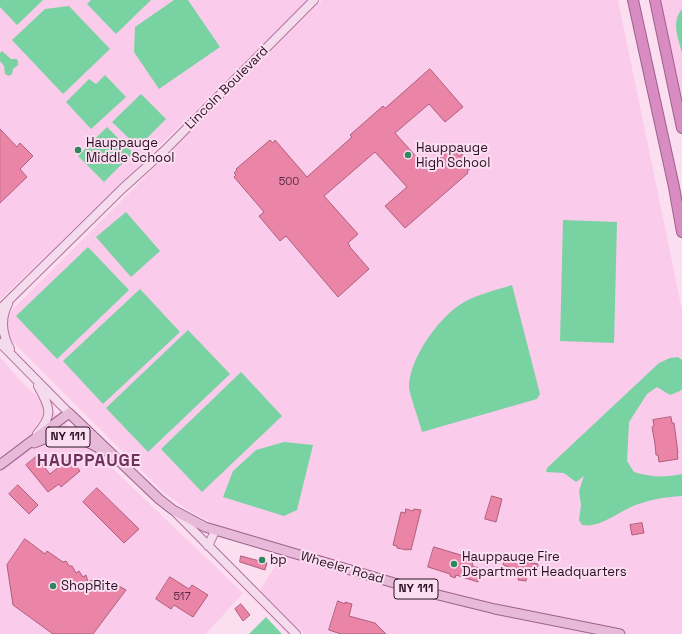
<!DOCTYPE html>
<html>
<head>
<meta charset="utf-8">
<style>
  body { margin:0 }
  canvas { display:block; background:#fcdef1 }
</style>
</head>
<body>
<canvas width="682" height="634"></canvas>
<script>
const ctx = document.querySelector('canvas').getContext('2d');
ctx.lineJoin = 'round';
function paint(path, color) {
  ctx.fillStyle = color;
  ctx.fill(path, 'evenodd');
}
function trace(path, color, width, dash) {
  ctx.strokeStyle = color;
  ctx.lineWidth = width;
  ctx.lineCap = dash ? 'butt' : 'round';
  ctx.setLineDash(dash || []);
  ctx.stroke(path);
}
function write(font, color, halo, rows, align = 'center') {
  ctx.font = font + ' "Space Grotesk",sans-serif';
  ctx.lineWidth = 4;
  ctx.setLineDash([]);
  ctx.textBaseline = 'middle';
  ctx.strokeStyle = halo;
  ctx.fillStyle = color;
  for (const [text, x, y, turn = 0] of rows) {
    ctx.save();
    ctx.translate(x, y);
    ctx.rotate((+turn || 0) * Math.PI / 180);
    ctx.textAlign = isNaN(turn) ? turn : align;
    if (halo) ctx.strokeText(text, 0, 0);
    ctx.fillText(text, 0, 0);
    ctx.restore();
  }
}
const built = new Path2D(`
  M0 0H310L0 300Z
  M322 0H618L682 310V634H304L260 590 281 557 303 551 216 525 189 511 164 493 8 337 5 319 10 312Z
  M660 0H682V104Z
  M0 357 19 379 243 593 206 634H0Z`);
const green = new Path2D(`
  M0 0H43L17 25 0 7Z
  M91 0H151L116 34 87 4Z
  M174 0H188L220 47 159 89 134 52 135 27Z
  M69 6 110 49 63 94 12 40 45 9Z
  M682 9V53C678 37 671 22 682 9Z
  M2 51 11 59H17L18 62V65L13 69 12 74 9 76 5 74 4 66 0 61V53Z
  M105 75 126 97 91 129 66 102 89 79 96 84Z
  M141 94 166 119 138 147 112 122Z
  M107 127 133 153 104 182 78 156Z
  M126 212 160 251 131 277 96 237Z
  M563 220 617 222 614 343 560 341Z
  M88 247 129 290 57 359 16 316Z
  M512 285 540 394 537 399 422 432C420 422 408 392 409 385 411 357 436 322 458 306 471 296 496 290 512 285Z
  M140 289 180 332 103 404 63 361Z
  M188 330 230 374 148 452 106 408Z
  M678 357 682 360V389L680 391 670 395 657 387 647 394 629 422 627 461 634 472C650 477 665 478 682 474V496C664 497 647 500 631 507 616 514 599 528 582 525L579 520 581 505 579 491 584 476 576 482 564 473 546 472 547 468 659 363 670 358Z
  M241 372 282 416 202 492 161 449Z
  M284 442 313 445 297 510 284 516 223 497 233 471 256 450Z
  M266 617 282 634H249Z`);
const building = new Path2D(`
  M430 69 463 107 445 122 429 104 395 133 427 169 452 148 459 156 462 154 466 159 463 161 470 169 467 171 468 173 405 228 385 206 407 187 375 152 324 196 358 234 348 243 350 246H349L369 269 338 297 286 236 280 241 259 216 264 212 234 177 236 175 234 173 237 170 236 169 270 140 273 143 275 140 307 177 352 137 350 135 383 106 385 108Z
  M0 129 17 147 20 143 33 156 20 169 27 177 0 203Z
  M671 417 672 423H674L678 453H677L678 459 659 462 658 455H656L655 444 652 427 654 426 653 420Z
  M36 457 50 474 70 458 80 471 61 487 59 484 48 492 26 465Z
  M18 485 38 505 29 514 9 494Z
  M97 488 139 529 124 543 83 502Z
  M492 496 502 499 496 522 485 519Z
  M406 509 413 511 414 509 421 510 411 550 407 549V550L397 548V546L393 545 401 512 405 513Z
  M642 523 644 533 632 535 630 525Z
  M25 539 45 554 47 551 63 562 66 561 69 566H72L76 573 79 571 83 577 86 575 88 582 92 580 95 588 99 585 102 591 117 585 126 590 93 634H53L13 605 7 565Z
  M434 547 474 559 472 566 482 569 478 582 456 575 455 578 450 576V574L428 567Z
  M515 554 528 556 527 562 538 564 536 576 527 575 526 581 518 580 519 575 511 573V569H508L509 567 503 565 504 560H514Z
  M241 556 267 563 265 570 240 562Z
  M170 577 189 589 192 585 208 595 193 617 174 605 171 609 156 599Z
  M338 601 345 604V602L352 604 349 616 375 623 386 634H341L329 630Z
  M241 604 250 615 243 621 235 609Z`);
const secondary = new Path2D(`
  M8 304C0 319 2 334 10 349
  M0 309 122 189 165 150 314 0
  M0 343 69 413
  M37 434C54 415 50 407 38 386
  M176 513 296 634
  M208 546 215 531`);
const primary = new Path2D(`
  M34 443C46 438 64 434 77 438 87 441 96 447 105 451
  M0 465 69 413 159 499 173 510 205 527 418 590 495 609 620 634`);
const highway = new Path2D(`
  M633 0 674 187 682 232
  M655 0 682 128`);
const markers = [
  [78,150,4,"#2f885d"],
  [408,155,4,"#2f885d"],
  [262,560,4,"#2f885d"],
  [454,564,4,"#2f885d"],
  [53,586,4,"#2f885d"]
];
const numberNames = [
  ["500",289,182],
  ["517",182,597]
];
const shields = [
  [68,437,44],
  [416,589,44]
];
const shieldNames = [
  ["NY 111",68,437],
  ["NY 111",416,589]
];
const streetNames = [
  ["Lincoln Boulevard",227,88,-45],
  ["Wheeler Road",342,568,16]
];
const poiNames = [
  ["Hauppauge",86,143],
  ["Middle School",86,158],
  ["Hauppauge",416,148],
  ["High School",416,163],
  ["Hauppauge Fire",462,557],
  ["Department Headquarters",462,572],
  ["bp",270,560],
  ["ShopRite",61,586]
];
const districtNames = [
  ["HAUPPAUGE",89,461]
];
paint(built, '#fbcbec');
paint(green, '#78d2a1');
paint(building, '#eb85a8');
trace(building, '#ad607b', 1);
trace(secondary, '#b3709f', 10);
trace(primary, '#9c618a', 11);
trace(highway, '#9c618a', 12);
trace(secondary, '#f4dced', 8);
trace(primary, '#e8bada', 9);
trace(highway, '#d98cc2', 10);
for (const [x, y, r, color] of markers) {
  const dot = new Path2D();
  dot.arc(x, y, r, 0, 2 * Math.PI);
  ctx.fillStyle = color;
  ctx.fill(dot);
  trace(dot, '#fcdef1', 1.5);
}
write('11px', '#5a2d44', null, numberNames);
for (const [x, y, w] of shields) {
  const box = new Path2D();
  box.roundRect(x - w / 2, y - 10, w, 20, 3);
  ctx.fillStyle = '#fcdef1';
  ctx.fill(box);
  trace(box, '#2a1023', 1);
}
write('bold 12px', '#2a1023', null, shieldNames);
write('13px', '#2a1023', '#fcdef1', streetNames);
write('13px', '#2a1023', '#fcdef1', poiNames, 'left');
ctx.letterSpacing = '1px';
write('bold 17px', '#6e315e', '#fcdef1', districtNames);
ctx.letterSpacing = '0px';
</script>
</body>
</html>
